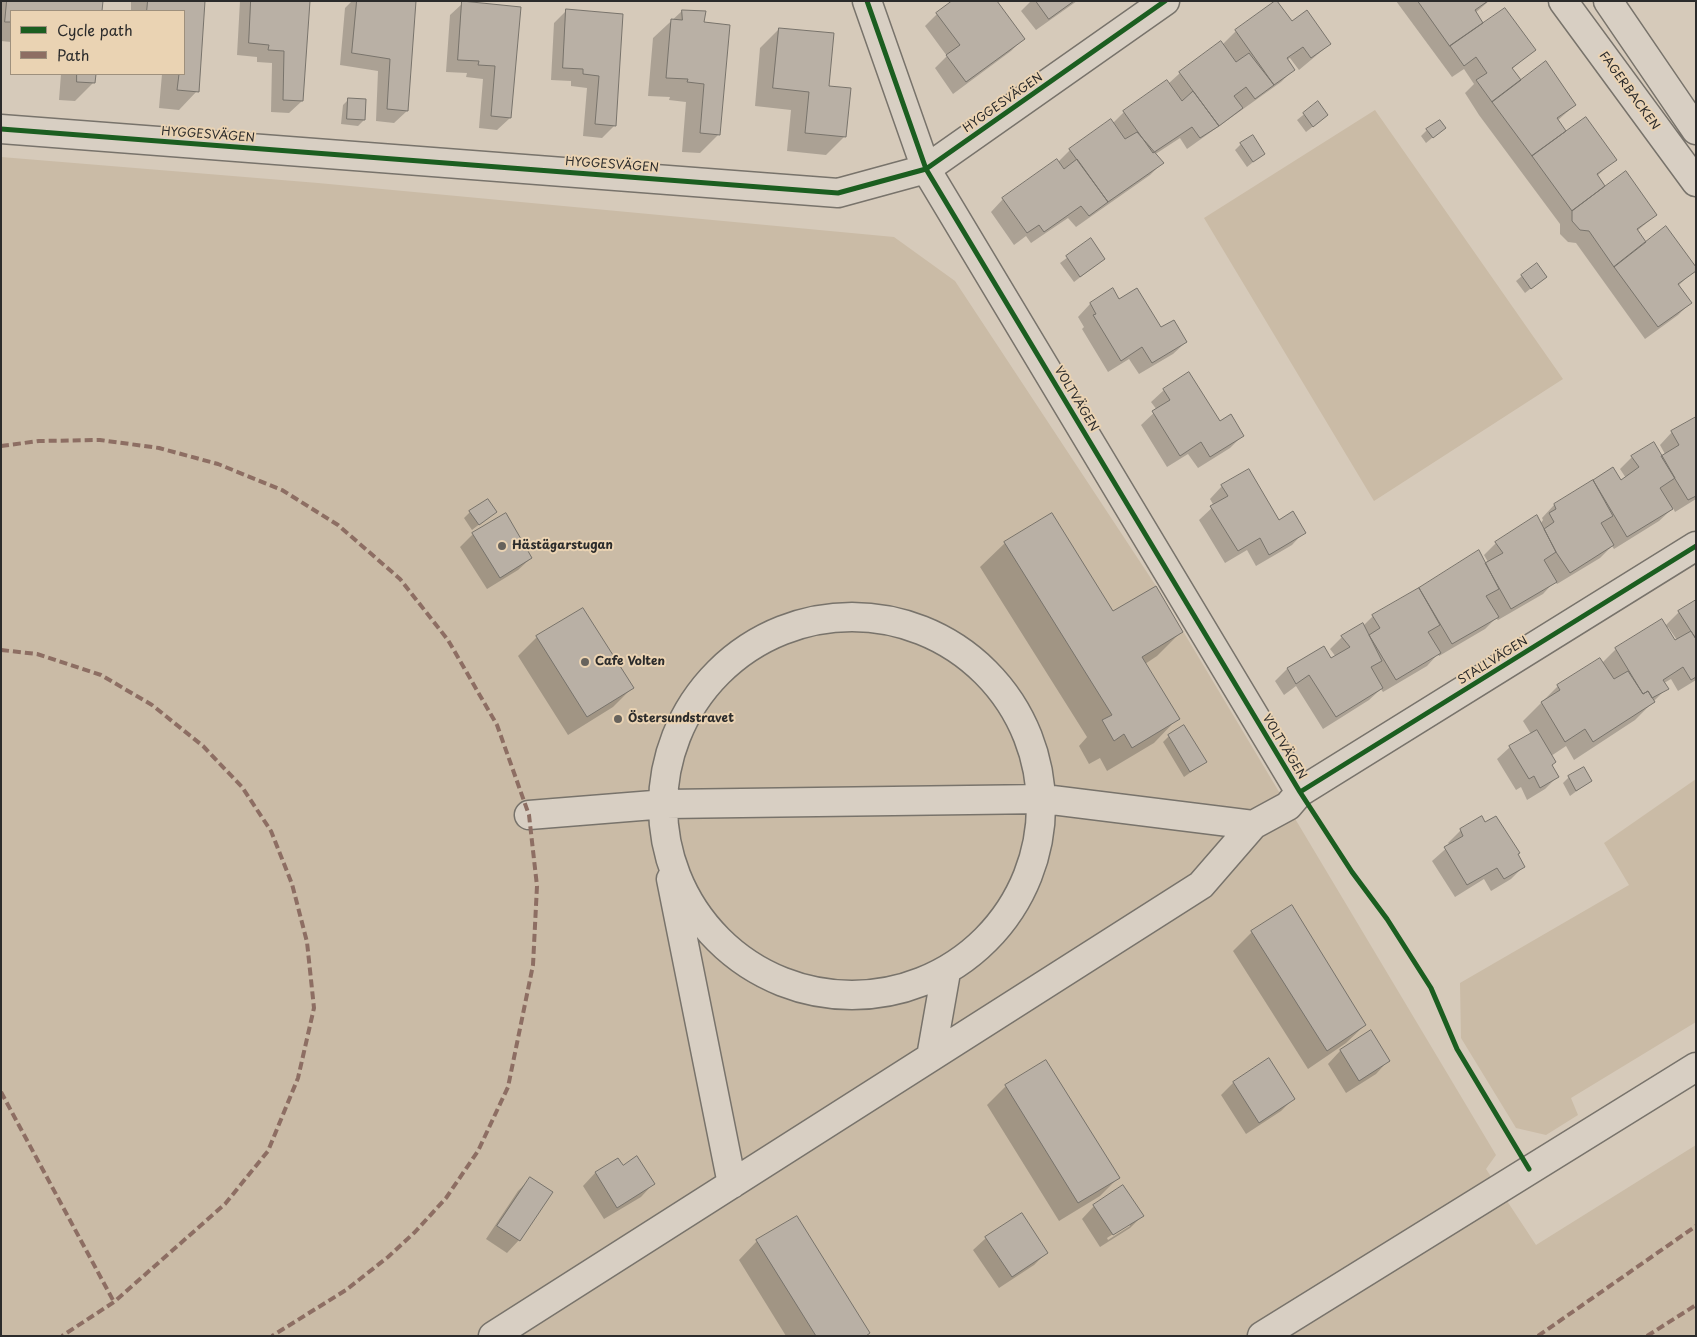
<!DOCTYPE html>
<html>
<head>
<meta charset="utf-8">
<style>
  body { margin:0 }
  #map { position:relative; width:1697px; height:1337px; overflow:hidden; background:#d6caba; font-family:"Playpen Sans",sans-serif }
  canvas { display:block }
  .frame { position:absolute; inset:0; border:2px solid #2b2b2b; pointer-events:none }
  .legend { position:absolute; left:10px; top:10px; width:175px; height:65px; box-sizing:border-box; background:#ead3b3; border:1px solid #9e907d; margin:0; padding:6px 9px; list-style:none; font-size:15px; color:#2b2b2b }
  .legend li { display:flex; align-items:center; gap:10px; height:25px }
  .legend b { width:25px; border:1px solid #9e907d }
</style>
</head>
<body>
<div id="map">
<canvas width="1697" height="1337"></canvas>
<div class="frame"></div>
<ul class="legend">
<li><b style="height:6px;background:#1b5e20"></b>Cycle path</li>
<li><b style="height:6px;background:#8d6e63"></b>Path</li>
</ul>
</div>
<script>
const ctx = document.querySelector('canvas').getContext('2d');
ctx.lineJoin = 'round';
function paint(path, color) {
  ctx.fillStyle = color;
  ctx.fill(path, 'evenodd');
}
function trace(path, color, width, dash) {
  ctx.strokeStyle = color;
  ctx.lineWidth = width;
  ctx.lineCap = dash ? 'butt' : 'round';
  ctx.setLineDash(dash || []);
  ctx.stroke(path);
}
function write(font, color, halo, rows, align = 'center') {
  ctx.font = font + ' "Playpen Sans",sans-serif';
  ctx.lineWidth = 4;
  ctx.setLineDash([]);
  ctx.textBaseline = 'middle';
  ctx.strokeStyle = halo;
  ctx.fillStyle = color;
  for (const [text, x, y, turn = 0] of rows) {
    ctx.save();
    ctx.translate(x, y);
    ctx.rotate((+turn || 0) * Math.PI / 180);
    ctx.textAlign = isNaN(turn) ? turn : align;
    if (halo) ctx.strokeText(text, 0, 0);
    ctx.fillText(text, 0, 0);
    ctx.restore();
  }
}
const green = new Path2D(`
  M1375 110 1563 379 1374 501 1204 218Z
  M1 157 318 183 894 237 955 281 1156 586 1496 1155 1486 1169 1536 1245 1696 1145V1336H1Z
  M1696 779V1022L1571 1098 1578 1115 1546 1135 1516 1128 1461 1038 1460 983 1629 885 1604 843Z`);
const shadow = new Path2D(`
  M1 1H102L101 11H11V42L1 41Z
  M131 1H204L197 91 179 110 159 108 162 74H184V11H131Z
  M240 1H309L302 101 289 113 271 112 272 63 257 62V57L237 55Z
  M352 1H415L407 111 394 123 376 121 378 71 340 65 345 8Z
  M1031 1H1077L1036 30 1021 11Z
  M1396 1H1489L1475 13 1483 25 1534 50 1512 69 1520 82 1575 105 1557 121 1566 133 1615 160 1597 176 1605 188 1656 215 1637 231 1646 244 1696 269 1678 286 1690 303 1678 315 1645 339 1576 243 1568 242 1560 234V224L1479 115 1465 93 1474 84 1464 69 1452 77Z
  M463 3 520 8 510 118 497 130 479 128 483 79 466 77 467 73 446 72 450 15Z
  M567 10 622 16 615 125 602 138 583 136 587 88 571 86V81L551 80 554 23Z
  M682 11 703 23 719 134 700 153 682 152 686 102 669 100 670 97 648 96 653 38Z
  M937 14 1023 39 1011 51 953 94 935 68 947 56 925 26Z
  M1292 23 1330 44 1299 70 1290 58 1287 60 1294 69 1281 82 1187 149 1180 138 1154 155 1162 163 1150 175 1076 227 1068 218 1031 243 1026 236 1014 245 991 212 1003 199 1058 162 1070 150 1112 124 1124 112 1168 84 1180 73 1222 45 1236 31Z
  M779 29 828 87 845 136 826 155 787 151 791 110 755 106 760 48Z
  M61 74H95L94 82 75 101 59 100Z
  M349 99 364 120 358 126 341 124 343 105Z
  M1318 103 1320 121 1306 132 1297 120Z
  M1444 128 1426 143 1421 136 1427 130Z
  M1241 144 1263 154 1247 167 1235 150Z
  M1091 240 1104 259 1074 282 1060 263Z
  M1522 276 1545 277 1525 293 1516 281Z
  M1113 290 1119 301 1160 329 1186 342 1173 354 1139 374 1129 359 1108 372 1082 329 1084 327 1078 317 1090 304Z
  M1164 390 1220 423 1243 435 1230 448 1198 468 1188 454 1167 467 1141 425 1157 410 1151 402Z
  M1696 418V499L1675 512 1673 508 1659 521 1614 549 1612 546 1600 558 1557 584 1555 581 1543 594 1498 620 1496 618 1485 629 1439 656 1438 654 1427 666 1383 692 1381 689 1369 700 1323 729 1296 686 1284 695 1275 681 1287 669 1324 648 1331 660 1336 657 1330 649 1342 637 1363 626 1373 616 1478 552 1485 564 1488 562 1484 555 1496 543 1540 524 1543 520 1542 518 1554 505 1613 469 1621 482 1626 478 1620 469 1632 457H1660L1665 454 1660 445 1672 432Z
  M1222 486 1279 521 1304 532 1292 545 1256 566 1247 550 1225 563 1199 520 1214 506 1210 499Z
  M470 512H495L472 530 464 518Z
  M1052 514 1113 613 1181 632 1157 656 1145 664 1178 718 1154 743 1107 771 1100 758 1089 764 1079 746 1087 737 980 567 1005 543Z
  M505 515 531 558 518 570 487 589 460 547 473 534Z
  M1696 602V680L1678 691 1671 679 1664 683 1667 688 1635 720 1574 760 1566 746 1551 756V765L1557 777 1545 789 1527 800 1521 787 1516 790 1497 759 1510 747 1531 734 1523 721 1558 686 1602 663 1616 649 1665 626 1679 612ZM1668 627 1677 640 1675 642 1666 628Z
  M583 610 632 688 613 707 568 735 518 656 537 637Z
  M1169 736 1205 762 1184 777 1163 742Z
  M1569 777 1590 781 1570 796 1563 783Z
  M1481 818 1517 854 1524 866 1511 879 1491 891 1484 879 1455 897 1432 861 1450 845 1448 843 1461 830Z
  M1252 932 1365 1025 1346 1043 1308 1069 1233 951Z
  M1371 1032 1388 1061 1376 1074 1346 1093 1328 1064 1340 1051Z
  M1233 1083 1293 1099 1281 1111 1246 1134 1221 1095Z
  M1006 1086 1118 1178 1100 1196 1059 1221 987 1105Z
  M618 1159 622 1167 653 1184 641 1197 604 1219 583 1186 595 1173Z
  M531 1178 519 1240 507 1253 486 1239 518 1191Z
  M1094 1206 1142 1216 1130 1228 1100 1247 1082 1219ZM1130 1223V1226L1108 1240 1107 1238Z
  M986 1238 1046 1253 1034 1265 999 1288 973 1250Z
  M757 1241 866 1336H786L739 1260Z`);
const building = new Path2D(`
  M7 1H103L102 11H11V22H5Z
  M148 1H205L199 92 177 90 179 74H184V11H147Z
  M251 1H310L303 101 283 100 284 51 268 50 269 45 249 43Z
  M357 1H416L408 111 387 109 390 59 352 53Z
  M462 1 521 7 511 118 491 116 495 66 478 65 479 61 458 60Z
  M952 1H997L1025 39 966 82 946 55 960 45 936 13Z
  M1036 1H1074L1049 19Z
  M1275 1H1277L1292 21 1307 10 1331 44 1311 58 1303 47 1287 58 1295 70 1274 85 1235 30Z
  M1418 1H1488L1475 10 1483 23 1450 46Z
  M1505 8 1536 50 1512 68 1521 80 1492 102 1476 80 1487 73 1476 57 1464 66 1450 46Z
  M566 9 623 14 616 126 595 124 599 76 583 74V69L563 68Z
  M682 10 706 11 704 22 730 25 720 135 700 133 704 84 687 82 688 79 666 78 671 19 682 20Z
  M779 28 834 33 829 86 851 88 846 137 805 133 809 92 773 88Z
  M1221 41 1236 62 1249 53 1274 85 1255 99 1246 87 1234 96 1243 108 1219 126 1179 72Z
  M1546 61 1576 105 1557 118 1566 131 1532 156 1492 102Z
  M77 74H96L95 83 77 82Z
  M1167 80 1182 101 1193 91 1219 126 1200 138 1192 127 1153 153 1123 111Z
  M348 98 366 99 365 120 347 119Z
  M1318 101 1328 115 1313 127 1303 113Z
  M1586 117 1617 160 1597 174 1605 186 1572 211 1532 156Z
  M1111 119 1125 139 1137 132 1164 163 1108 202 1069 149Z
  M1440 120 1446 128 1433 138 1426 129Z
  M1253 135 1265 154 1253 162 1240 143Z
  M1057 159 1064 169 1077 159 1108 202 1089 216 1081 206 1044 232 1039 225 1027 233 1002 198Z
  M1626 171 1657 215 1637 229 1646 242 1614 267 1589 231 1580 230 1572 221V211Z
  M1666 226 1696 267V271L1678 284 1692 303 1658 327 1614 267Z
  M1091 238 1105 259 1080 277 1066 256Z
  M1537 263 1547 277 1531 289 1521 275Z
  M1113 288 1119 299 1137 288 1161 327 1174 320 1187 342 1152 363 1142 347 1121 361 1093 315 1096 314 1090 303Z
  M1189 372 1220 421 1231 414 1244 436 1210 457 1201 442 1180 456 1152 411 1170 400 1163 389Z
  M1696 417V496L1688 500 1661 456 1679 445 1671 431Z
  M1654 442 1675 478 1660 488 1673 509 1627 537 1593 480 1613 467 1621 480 1639 467 1631 456Z
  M1249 469 1279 520 1293 511 1306 533 1269 555 1260 538 1238 551 1210 506 1228 496 1221 485Z
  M1593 480 1613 516 1601 523 1614 545 1570 573 1556 552 1544 529 1554 522 1549 513 1556 509 1554 504Z
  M488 499 497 512 479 525 469 511Z
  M506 513 532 558 500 578 472 533Z
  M1052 513 1113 611 1156 586 1183 632 1142 657 1180 719 1132 748 1124 734 1114 741 1102 720 1112 715 1004 542Z
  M1537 515 1556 552 1544 560 1557 582 1511 609 1485 563 1503 553 1495 542Z
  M1479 550 1499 589 1486 596 1499 617 1452 644 1419 588Z
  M1419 588 1440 625 1428 632 1441 653 1396 680 1369 635 1380 628 1372 615Z
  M1696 600V639L1678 611Z
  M583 608 634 688 587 717 536 636Z
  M1662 619 1675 640 1691 631 1696 639V677L1691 680 1683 667 1663 680 1669 689 1652 698 1648 691 1643 694 1615 648Z
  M1363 623 1382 661 1371 667 1383 688 1336 717 1309 675 1296 684 1287 668 1324 646 1331 658 1350 647 1341 636Z
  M1600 658 1614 679 1628 671 1643 694 1648 691 1655 702 1593 742 1585 729 1565 742 1541 702 1560 690 1557 685Z
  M1184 725 1207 762 1190 772 1168 735Z
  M1537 730 1556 762 1552 765 1559 777 1540 788 1534 776 1529 779 1509 746Z
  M1584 767 1592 781 1576 791 1568 776Z
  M1482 816 1485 822 1496 816 1520 853 1518 854 1525 867 1504 879 1497 868 1467 885 1444 847 1463 836 1460 829Z
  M1292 905 1366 1025 1327 1051 1251 931Z
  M1371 1030 1390 1061 1359 1081 1340 1050Z
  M1269 1058 1295 1099 1259 1123 1233 1082Z
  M1046 1060 1120 1178 1078 1203 1005 1085Z
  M637 1156 655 1184 617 1208 595 1172 618 1158 623 1165Z
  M530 1177 553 1192 520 1241 497 1226Z
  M1123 1185 1144 1216 1113 1235 1093 1205Z
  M1022 1213 1048 1253 1012 1277 985 1237Z
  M797 1216 870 1333 866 1336H816L756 1240Z`);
const minor = new Path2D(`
  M867 1 926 169 1300 792
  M1563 1 1696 182
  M1608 1 1696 130
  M1 129 838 193 926 169 1165 1
  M663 806a189 189 0 1 1 378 0a189 189 0 1 1-378 0Z
  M529 815 666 804 1044 799 1253 825
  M671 879 732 1184
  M931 1057 946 972
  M493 1336 1201 885 1253 825 1288 806 1300 792 1696 546
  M1262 1336 1696 1067`);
const quiet = new Path2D(`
  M1 446 39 441 100 440 159 448 218 464 282 490 338 525 400 579 448 640 497 725 529 815 537 886 533 965 508 1087 478 1151 446 1198 415 1232 388 1257 346 1290 272 1336
  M1 650 37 654 101 675 152 705 203 746 242 787 271 831 292 884 307 942 314 1008 298 1078 268 1151 225 1204 114 1302 62 1336
  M1 1092 114 1302
  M1538 1336 1696 1226
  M1647 1336 1696 1305`);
const cycleway = new Path2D(`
  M867 1 926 169 1300 792 1352 872 1387 919 1431 988 1457 1049 1529 1169
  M1 129 838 193 926 169 1165 1
  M1300 792 1696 546`);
const markers = [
  [502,546,5,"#67635d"],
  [585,662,5,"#67635d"],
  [618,719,5,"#67635d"]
];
const streetNames = [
  ["FAGERBACKEN",1629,91,54],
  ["HYGGESVÄGEN",1003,103,-35],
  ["HYGGESVÄGEN",208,135,4],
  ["HYGGESVÄGEN",612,165,4],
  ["VOLTVÄGEN",1076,399,59],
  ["STALLVÄGEN",1493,661,-32],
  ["VOLTVÄGEN",1284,747,59]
];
const poiNames = [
  ["Hästägarstugan",512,546],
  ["Cafe Volten",595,662],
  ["Östersundstravet",628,719]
];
paint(green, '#cabba6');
paint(shadow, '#0003');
paint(building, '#b9b0a5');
trace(building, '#78736b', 1);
trace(minor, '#78736b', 31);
trace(minor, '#d8cfc3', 28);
trace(quiet, '#8d6e63', 4, [8, 4]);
trace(cycleway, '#1b5e20', 5);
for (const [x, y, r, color] of markers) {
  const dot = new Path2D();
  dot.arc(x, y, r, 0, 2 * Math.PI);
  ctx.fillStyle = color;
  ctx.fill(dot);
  trace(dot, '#ead3b3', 2);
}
write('12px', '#2b2b2b', '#ead3b3', streetNames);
write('bold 12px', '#2b2b2b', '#ead3b3', poiNames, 'left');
</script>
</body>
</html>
